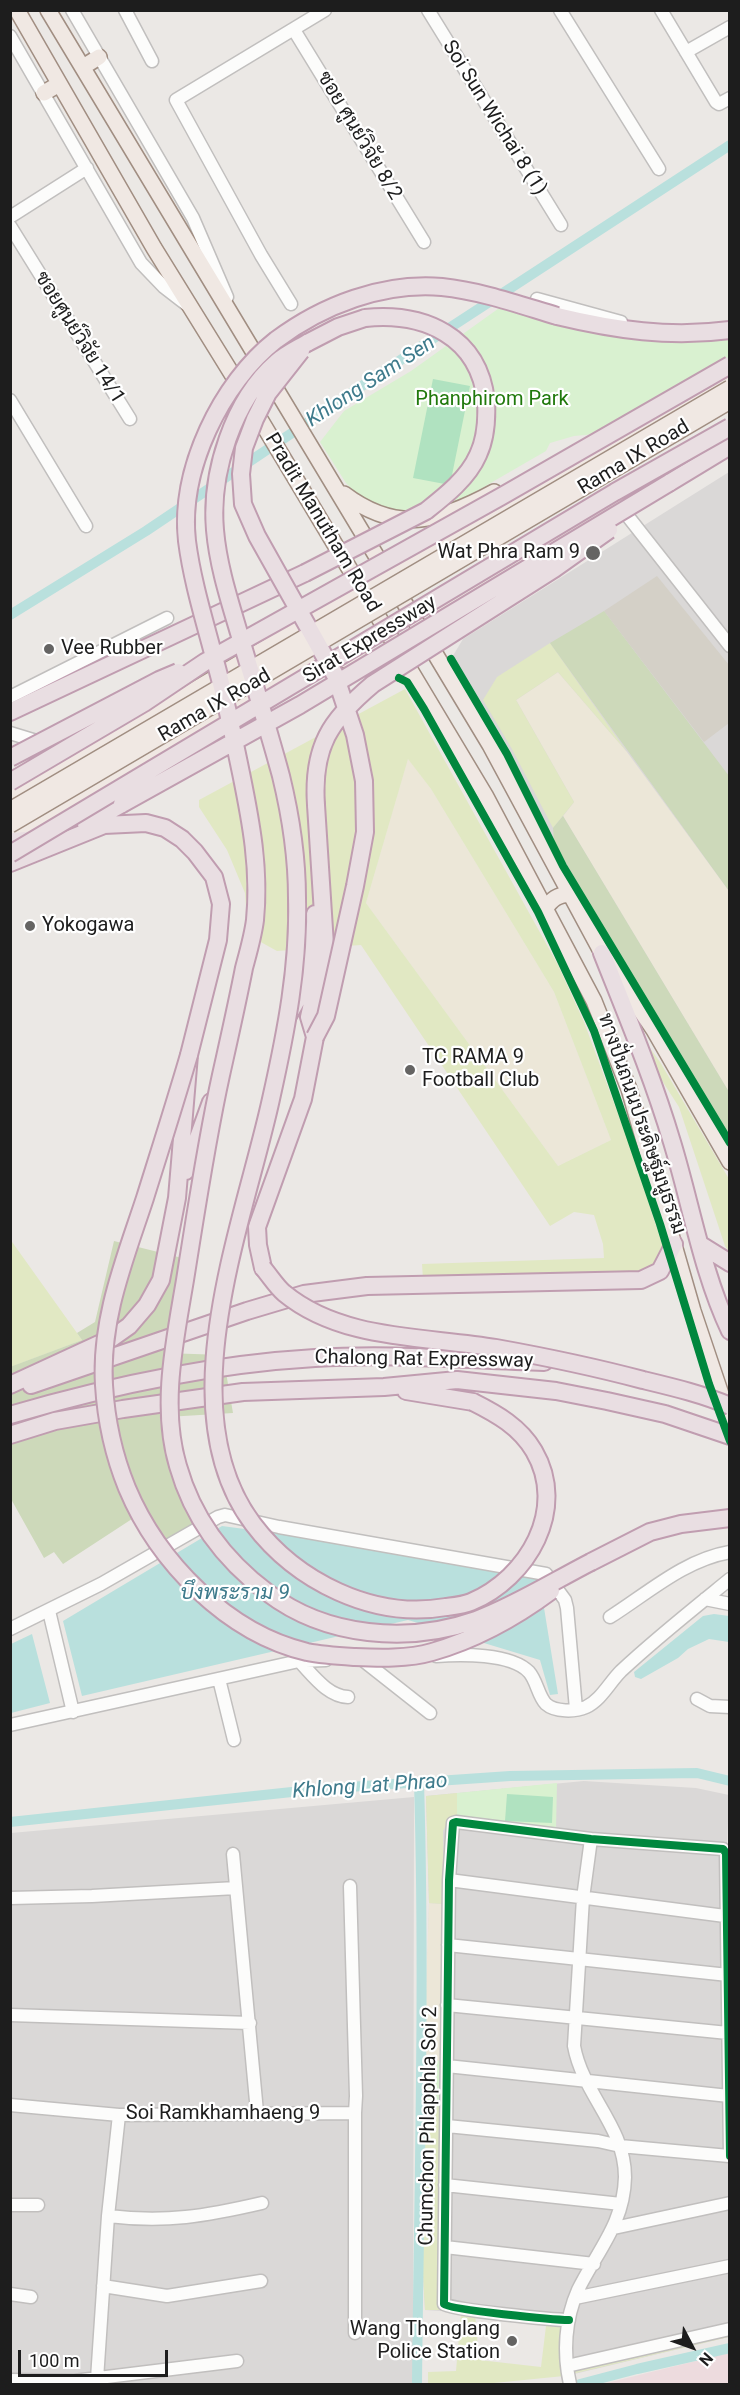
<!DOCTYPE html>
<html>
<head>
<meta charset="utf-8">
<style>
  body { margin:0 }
  #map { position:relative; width:740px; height:2395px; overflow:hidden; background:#ebe8e5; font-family:Roboto,sans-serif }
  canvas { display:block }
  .frame { position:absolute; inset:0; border:12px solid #1d1d1d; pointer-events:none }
  .north { position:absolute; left:662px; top:2317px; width:60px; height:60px; -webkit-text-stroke:4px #fff; paint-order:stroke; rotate:131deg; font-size:16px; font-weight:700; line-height:24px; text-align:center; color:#1d1d1d }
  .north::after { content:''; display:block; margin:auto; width:21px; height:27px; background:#1d1d1d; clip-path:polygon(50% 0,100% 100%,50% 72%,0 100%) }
  .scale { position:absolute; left:18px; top:2350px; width:150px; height:27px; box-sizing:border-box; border:3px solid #1d1d1d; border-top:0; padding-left:8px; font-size:18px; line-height:21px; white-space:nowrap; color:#1d1d1d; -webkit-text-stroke:4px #fff; paint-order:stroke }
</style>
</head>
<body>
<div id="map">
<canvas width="740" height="2395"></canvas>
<div class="frame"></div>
<div class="north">N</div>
<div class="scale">100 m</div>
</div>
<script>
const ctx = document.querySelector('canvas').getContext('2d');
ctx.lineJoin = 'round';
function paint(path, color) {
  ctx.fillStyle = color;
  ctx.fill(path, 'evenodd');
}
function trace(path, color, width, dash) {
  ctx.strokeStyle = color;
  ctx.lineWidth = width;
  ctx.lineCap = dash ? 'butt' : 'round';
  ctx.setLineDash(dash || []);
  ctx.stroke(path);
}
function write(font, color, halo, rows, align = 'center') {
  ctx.font = font + ' Roboto,Sarabun,sans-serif';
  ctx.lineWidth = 4.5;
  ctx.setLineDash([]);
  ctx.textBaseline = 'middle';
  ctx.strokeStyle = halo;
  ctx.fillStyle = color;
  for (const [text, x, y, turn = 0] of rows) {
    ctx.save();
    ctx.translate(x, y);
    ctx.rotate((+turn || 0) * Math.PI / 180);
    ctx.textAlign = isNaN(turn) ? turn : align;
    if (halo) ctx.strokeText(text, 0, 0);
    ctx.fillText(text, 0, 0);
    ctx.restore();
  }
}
const residential = new Path2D(`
  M729 472V1143L563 866 507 754 451 659 463 639Z
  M584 1781 696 1788 729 1795 727 1847 729 2337 570 2375 565 2323 485 2314 425 2310 421 2240 429 1903 426 1796Z
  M414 1797 413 2384H11V1833Z`);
const commercial = new Path2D(`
  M728 2353 729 2384H603Z`);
const construction = new Path2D(`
  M657 576 729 665V723L704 742 604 611Z`);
const farmland = new Path2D(`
  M558 672 627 752 729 891V1092L563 816 574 802 516 700Z
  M408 758 431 789 554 992 611 1140 558 1166 366 903Z
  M429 1903 444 1904 443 2061 426 2060 425 2019Z`);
const grass = new Path2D(`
  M550 643 627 752 558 672 516 700 574 802 553 828 512 749 483 700 497 677Z
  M405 689 558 965 584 1022 630 1146 663 1247C657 1265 654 1269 636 1276L423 1279 422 1264 604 1258 603 1244 594 1215 574 1212 550 1226 361 945 277 951 248 935 245 893 227 850 199 807V800ZM408 759 431 789 554 992 611 1140 558 1166 366 903Z
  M647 1044 660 1062 729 1179V1252L725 1246 679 1107 661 1079Z
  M10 1239 82 1340 11 1367H10Z
  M457 1793V1819L448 1821 443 1831 444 1904 429 1903 426 1796Z
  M424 2106 441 2107 440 2310H425L421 2240Z
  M461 2313H475L479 2360 541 2367 546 2326 563 2327 564 2376 484 2384H428V2372L456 2371Z
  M729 2330V2337L572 2374 571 2367Z`);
const forest = new Path2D(`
  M604 611 729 776V891L550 643Z
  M563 816 729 1092V1138L623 962 554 842 553 828Z
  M114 1241 182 1258 165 1353 223 1355 233 1413 167 1417 196 1524 152 1550 135 1517 63 1564 54 1552 44 1558 11 1499 10 1367 82 1340 77 1333 95 1322Z`);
const park = new Path2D(`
  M502 306 547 321 729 331V362L596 434 574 436 550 443 546 451 456 503 413 512 397 511 379 507 360 497 346 483 320 442 344 411 411 371Z
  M557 1783 556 1829 457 1819V1793Z
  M426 2060 443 2061 441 2107 424 2106Z`);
const pitch = new Path2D(`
  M433 379 470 386 450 485 413 478Z
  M507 1794 553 1797 552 1823 505 1821Z`);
const water = new Path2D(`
  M222 1526 297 1536 539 1577 558 1694 550 1695 540 1660 408 1620 82 1696 63 1621Z
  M714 1614 729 1616V1642L709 1639 688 1649 678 1658 641 1679 635 1677 634 1672 703 1616Z
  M32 1634 50 1703 11 1713V1644Z`);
const canal = new Path2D(`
  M10 615 146 531 411 353 730 145
  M10 1822 320 1789 510 1776 697 1773 730 1781
  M417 2384C419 2184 425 1983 419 1782
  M580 2384 637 2369 730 2348`);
const minor = new Path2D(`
  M72 10 193 218 227 297
  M125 10 152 61
  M428 10 561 225
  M560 10 659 169
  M661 10 716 102 719 104 730 98
  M294 30 424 242
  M10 36 141 263 164 287 186 304
  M686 52 730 27
  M10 217 87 168
  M10 226 130 419
  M537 299 621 322
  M291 304 261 255 176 100 325 10
  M10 400 86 526
  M619 505 730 646
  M10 697 167 618
  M10 733 69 751
  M705 1599 730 1604
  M49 1611 73 1712
  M610 1617C648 1593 684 1560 730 1552
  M10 1629 101 1584 218 1517 225 1515 279 1527 546 1574 565 1600 567 1608 576 1709
  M436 1656C460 1654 511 1653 529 1672 537 1681 538 1696 546 1704 555 1712 575 1712 586 1707 601 1700 609 1683 621 1671 655 1639 693 1609 730 1579
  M299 1661C313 1675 327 1696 348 1697
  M364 1661 430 1713
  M219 1679 234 1740
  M697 1699 710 1706 730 1707
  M10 1725 299 1661 326 1660
  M233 1854 257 2112
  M449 1880 725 1916
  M10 1898 92 1896 236 1888
  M448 1945 728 1975
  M447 2005 728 2033
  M10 2015 250 2023
  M447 2066 729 2096
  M10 2105 119 2115 355 2113 356 2096 350 1886
  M355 2113V2333
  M447 2126 598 2141 620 2146 729 2156
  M445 2185 621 2204
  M10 2205H38
  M108 2216C166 2223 206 2216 262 2203
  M614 2228 730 2203
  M445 2247 594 2264
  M103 2286 167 2296 261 2281
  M10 2294 31 2297
  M575 2298 730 2266
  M569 2320C555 2320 450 2310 444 2304L449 1880 453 1823 456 1822 591 1839 723 1849 726 1853 730 2156
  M567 2366 730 2329
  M97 2379 108 2216 119 2115
  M10 2380 74 2381 237 2361
  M570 2384C563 2353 565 2319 578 2290 597 2251 624 2224 625 2177 625 2126 583 2095 574 2046L583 1898 591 1839`);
const major = new Path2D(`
  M17 10 154 248 261 421 485 795 594 1001 629 1089 693 1311 730 1421
  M48 10 490 745 602 953 654 1030 730 1162
  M83 67 99 57
  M44 93 59 84
  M344 494C397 534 439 522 494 492
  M435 623 450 602 616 502 657 486
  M330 659 362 660 403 674
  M10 799 593 454 730 377
  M10 842 313 663
  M545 909C552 899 557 895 570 894`);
const highway = new Path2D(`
  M557 316C615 330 670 338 730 330
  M307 343 338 327 365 318
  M669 483 730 446
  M10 712 305 573
  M86 824 122 804
  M13 841 39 839
  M10 863 104 825 146 823 165 828 182 839 195 852 214 877 221 904 218 940 189 1055 177 1198 161 1280 147 1305 129 1326 112 1338 10 1385
  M602 953C627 1016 653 1078 672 1142 691 1204 702 1272 730 1331
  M289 1014 307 982 315 914
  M186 1171 211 1102
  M701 1245 730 1263
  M263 1268 258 1245 257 1227 303 1099 315 1037 309 1017 325 945 316 805
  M31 1385 247 1311 304 1294 367 1286 641 1280 660 1271 674 1244
  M406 1391 473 1402
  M10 1415C109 1386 212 1364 315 1358 392 1353 467 1360 544 1362
  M10 1435 55 1421 123 1409 243 1392 384 1387 457 1380 556 1391 607 1401 665 1414 730 1436
  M591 1562 650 1532 681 1524 730 1518`);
const majorBridge = new Path2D(`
  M10 810 730 388
  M10 825 730 401`);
const highwayBridge = new Path2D(`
  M557 316C520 305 481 291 442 287 383 282 323 305 276 340 221 383 179 470 187 541 192 580 204 619 214 657 225 695 233 734 241 773 251 822 260 869 255 920 253 936 248 953 244 968 237 1004 229 1039 221 1075 206 1143 196 1212 185 1280 175 1340 160 1406 178 1466 193 1519 224 1560 268 1593 326 1637 408 1644 476 1620 514 1606 554 1581 591 1562
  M307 343C297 349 286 354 277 362 233 400 210 473 215 530 218 565 229 599 239 633 253 680 268 728 281 776 291 817 297 857 297 898 299 966 286 1032 271 1099 244 1223 167 1410 253 1524 296 1581 373 1620 446 1607 454 1606 464 1605 471 1602 528 1578 568 1509 534 1451 520 1427 497 1414 473 1402
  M301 351 268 393 255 419 244 448 241 474 243 504 257 536 335 675 355 735 364 781 365 832 355 886 326 1016 315 1037
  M305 573 426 511C445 496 468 478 478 455 486 438 487 418 486 401 479 336 424 312 365 318
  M10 758 159 680 178 672
  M10 782 144 703 205 662 502 496 730 365
  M122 804 300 705 669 483
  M316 805C312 747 330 720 373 684L554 569 609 530
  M10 854 615 492 730 427
  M189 1055C175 1103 160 1150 145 1198 125 1259 100 1319 104 1385 106 1419 114 1456 127 1488 158 1562 227 1633 307 1652 322 1655 339 1656 355 1657 379 1658 408 1659 432 1652 474 1640 516 1617 551 1591
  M263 1268C270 1276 276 1286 284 1293 342 1341 426 1336 496 1348 546 1357 594 1367 643 1380 672 1387 702 1394 730 1406`);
const cycleway = new Path2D(`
  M451 659 507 754 563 866 730 1143
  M399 678 407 682 424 709 538 912 594 1031 660 1224 709 1384 730 1441
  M569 2320C555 2320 450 2310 444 2304L449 1880 453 1823 456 1822 591 1839 723 1849 726 1853 730 2156`);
const markers = [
  [593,553,8,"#656463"],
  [49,649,6,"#656463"],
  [30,926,6,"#656463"],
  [410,1070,6,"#656463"],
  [512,2341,6,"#656463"]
];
const streetNames = [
  ["Soi Sun Wichai 8 (1)",494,118,58],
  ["ซอย ศูนย์วิจัย 8/2",359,136,59],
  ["ซอยศูนย์วิจัย 14/1",79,338,58],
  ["Rama IX Road",634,458,-31],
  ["Pradit Manutham Road",322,523,59],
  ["Sirat Expressway",370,640,-31],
  ["Rama IX Road",215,706,-30],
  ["ทางปั่นถนนประดิษฐ์มนูธรรม",641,1124,71],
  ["Chalong Rat Expressway",424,1360,1],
  ["Soi Ramkhamhaeng 9",223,2114],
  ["Chumchon Phlapphla Soi 2",429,2126,-89]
];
const parkNames = [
  ["Phanphirom Park",492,400]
];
const poiNames = [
  ["Wat Phra Ram 9",580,553,"right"],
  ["Vee Rubber",61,649],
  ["Yokogawa",42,926],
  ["TC RAMA 9",422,1058],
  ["Football Club",422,1081],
  ["Wang Thonglang",500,2330,"right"],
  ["Police Station",500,2353,"right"]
];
const waterNames = [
  ["Khlong Sam Sen",371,382,-33],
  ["บึงพระราม 9",235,1594],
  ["Khlong Lat Phrao",370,1787,-4]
];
paint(residential, '#dad8d7');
paint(commercial, '#eddbde');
paint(construction, '#d4d0c7');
paint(farmland, '#ece7d8');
paint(grass, '#e1e8c3');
paint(forest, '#cdd9ba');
paint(park, '#d9f1d0');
paint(pitch, '#b0e2c0');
paint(water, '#b9e0dd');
trace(canal, '#b9e0dd', 10);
trace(minor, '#c1bfbe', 15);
trace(major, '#a18e82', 18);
trace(highway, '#c09db0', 20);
trace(minor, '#fcfcfb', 12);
trace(major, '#f0e8e3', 15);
trace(highway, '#e9dee2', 16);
trace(majorBridge, '#a18e82', 18, []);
trace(highwayBridge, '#c09db0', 20, []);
trace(majorBridge, '#f0e8e3', 15);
trace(highwayBridge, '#e9dee2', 16);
trace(cycleway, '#00873e', 8);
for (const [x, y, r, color] of markers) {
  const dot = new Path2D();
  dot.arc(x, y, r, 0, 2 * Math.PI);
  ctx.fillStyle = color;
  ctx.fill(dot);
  trace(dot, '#fff', 2);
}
write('20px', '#1d1d1d', '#fff', streetNames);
write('20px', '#20790c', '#fff', parkNames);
write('20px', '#1d1d1d', '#fff', poiNames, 'left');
write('italic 21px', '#3f7b8c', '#fff', waterNames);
</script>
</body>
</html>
